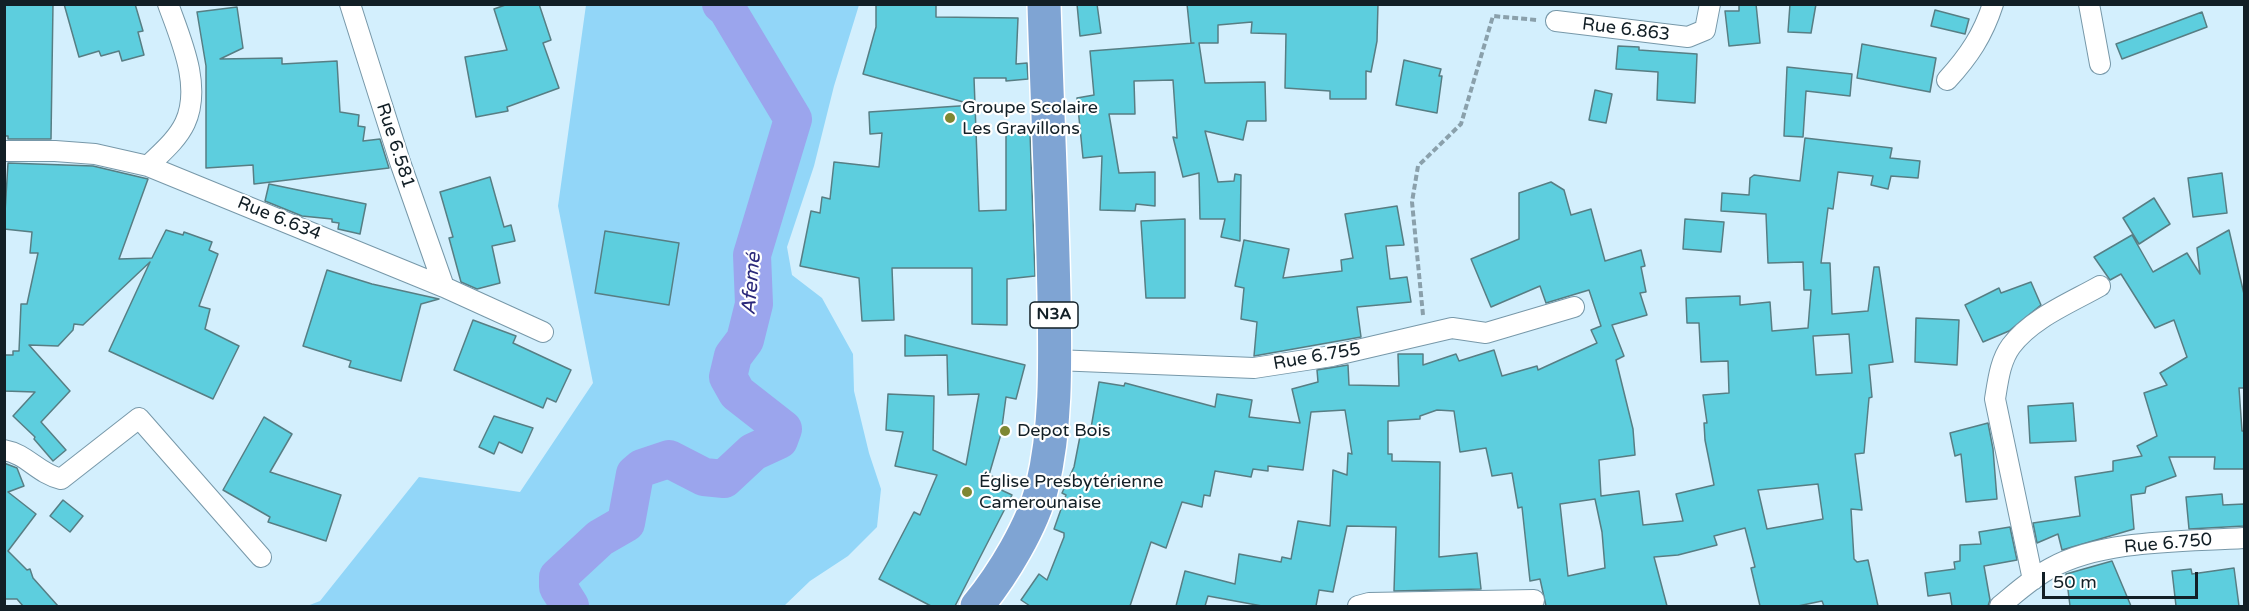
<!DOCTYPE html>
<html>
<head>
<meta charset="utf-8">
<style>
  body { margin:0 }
  #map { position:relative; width:2249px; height:611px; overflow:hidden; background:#d3effd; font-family:"Varela Round",sans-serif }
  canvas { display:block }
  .frame { position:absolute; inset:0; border:6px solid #121f26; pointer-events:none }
  .scale { position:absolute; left:2042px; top:572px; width:156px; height:27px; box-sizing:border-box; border:3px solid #121f26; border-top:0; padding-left:8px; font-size:18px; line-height:21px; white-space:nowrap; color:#121f26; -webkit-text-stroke:4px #fff; paint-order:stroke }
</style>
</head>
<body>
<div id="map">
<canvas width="2249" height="611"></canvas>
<div class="frame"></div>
<div class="scale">50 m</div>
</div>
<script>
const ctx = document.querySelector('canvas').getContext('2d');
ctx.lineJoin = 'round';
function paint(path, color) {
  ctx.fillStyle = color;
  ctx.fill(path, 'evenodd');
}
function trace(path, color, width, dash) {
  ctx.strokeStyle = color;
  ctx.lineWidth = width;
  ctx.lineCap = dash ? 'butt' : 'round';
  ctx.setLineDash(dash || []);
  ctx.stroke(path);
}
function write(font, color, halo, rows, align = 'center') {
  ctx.font = font + ' "Varela Round",sans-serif';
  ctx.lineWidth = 4.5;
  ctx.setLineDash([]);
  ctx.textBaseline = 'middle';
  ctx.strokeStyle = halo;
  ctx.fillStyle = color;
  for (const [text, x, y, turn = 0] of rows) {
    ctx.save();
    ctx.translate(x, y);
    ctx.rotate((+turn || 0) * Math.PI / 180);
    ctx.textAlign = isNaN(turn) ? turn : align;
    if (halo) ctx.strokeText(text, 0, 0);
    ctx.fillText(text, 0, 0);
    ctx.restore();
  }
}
const green = new Path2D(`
  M586 5H859L834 86 814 166 787 247 792 275 822 298 853 354 854 391 869 453 881 489 877 527 848 556 810 581 784 606H307L320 601 419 477 520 492 593 383 558 206Z`);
const river = new Path2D(`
  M570 606 558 587V577L600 538 626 523 635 474 642 468 669 459 704 477 724 479 753 452 779 440 783 429 737 393 728 377 733 356 745 340 754 304 752 255 793 119 727 9 721 4`);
const building = new Path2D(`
  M4 4H53L51 139H8V136H4Z
  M64 4H135L143 31 138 32 144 55 122 61 119 51 101 56 99 51 79 57Z
  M508 4H539L551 40 543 43 559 88 507 107 508 111 476 117 465 57 507 50 494 9Z
  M876 4H936V17L1018 18 1016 64 1027 63 1028 79 1006 81V78H974L979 211 1006 210V132H1030L1035 276 1007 279V325L972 324V268H892L894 320 862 321 859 278 800 266 811 211 820 213 822 197 830 199 834 162 879 167 882 133 870 134 869 112 974 105 863 74 876 27Z
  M1077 4H1097L1101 33 1080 36Z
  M1187 4H1378L1377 41 1371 72 1366 71V99H1330V91L1285 88 1286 34 1251 33 1252 22 1218 25V43H1199L1205 83 1265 82 1266 121H1247L1243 140 1205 131 1218 182 1234 181 1235 174 1241 175 1240 241 1221 237 1225 219H1200L1199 173 1183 177 1173 137 1177 138 1173 80 1134 81 1135 114H1109L1119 173 1155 172V206L1136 204 1135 211 1100 210 1102 156 1083 158 1077 98 1094 95 1090 51 1194 43H1191Z
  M1739 4H1756L1760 43 1729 46 1725 11H1739Z
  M1790 4H1816L1811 33 1788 32Z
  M237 7 243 48 220 59 282 58V64L337 61 340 112 359 115 358 126 365 127 363 141 380 139 389 168 254 184 253 165 206 168V66L197 12Z
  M1935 10 1969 19 1965 34 1931 26Z
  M2202 12 2207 27 2122 59 2116 44Z
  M1862 44 1936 58 1930 92 1857 78Z
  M1618 46 1639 47V50L1697 54 1695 103 1657 100 1658 72 1616 69Z
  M1404 60 1441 69 1439 76H1442L1437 113 1396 105Z
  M1787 67 1852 74 1850 96 1806 91 1803 137 1784 136Z
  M1595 90 1612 94 1606 123 1589 120Z
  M1805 138 1892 148 1890 158 1920 161 1918 178 1891 176 1888 189 1871 185 1873 176 1838 172 1833 209 1828 208 1821 263H1830L1832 314 1868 311 1874 267H1879L1893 362 1869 365 1872 397 1869 398 1864 453 1855 454 1862 510 1851 509 1854 559 1857 562 1868 560 1878 606H1824L1822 601 1798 606H1760L1751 568 1755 567 1745 528 1714 536 1717 545 1678 555 1654 557 1667 606H1546L1540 579 1530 581 1522 507 1518 508 1512 473 1492 476 1486 448 1460 452 1454 411 1437 410 1420 416V419L1388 421V454H1392V461L1440 462 1439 557 1477 553 1481 589 1394 591 1396 527 1347 526 1333 592 1319 590 1316 606H1262L1208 596 1205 606H1176L1185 571 1235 584 1239 554 1281 562 1282 557 1291 559 1298 521 1330 526 1333 470 1347 475 1348 453 1352 454 1345 410 1311 412 1303 470 1268 466V471L1253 469 1251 477 1215 471 1210 496 1204 495 1202 507 1182 502 1166 548 1151 542 1130 606H1030L1021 600 1039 574 1047 580 1064 537V533L1054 529 1066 495 1062 493 1074 467 1082 426 1091 428 1099 382 1124 386 1125 383 1215 407 1217 394 1252 400 1249 417 1300 423 1292 389 1318 382 1317 370 1348 365 1349 385 1399 386 1398 354H1423V365L1456 354 1459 361 1494 350 1502 376 1537 366 1538 370 1597 343 1591 330 1601 326 1589 290 1546 303 1540 286 1491 307 1471 259 1519 239V193L1551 182 1564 190 1571 215 1591 209 1605 261 1641 250 1645 266 1641 267 1646 292 1640 293 1647 315 1612 325 1624 356 1616 360 1633 429 1635 455 1599 460 1601 496 1639 491 1643 525 1683 521 1676 494 1714 485 1705 440 1704 423H1707L1703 395 1729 393 1728 361 1701 362 1699 323H1687L1686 298 1740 296V305L1770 302 1772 331 1808 328 1811 290H1804L1803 262 1768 263 1766 214 1721 211 1722 193 1749 195 1750 178 1754 175 1800 181ZM1849 334 1852 373 1816 375 1813 336ZM1818 484 1823 519 1767 529 1758 490ZM1595 499 1602 532 1605 568 1568 576 1560 504Z
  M8 163 93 166 148 179 119 259 152 258 166 230 183 235 184 232 212 242 209 250 218 254 199 306 210 309 205 329 239 346 213 399 109 351 150 262 83 325 74 324 73 330 58 346 29 345 70 391 41 422 66 450 53 461 34 439 35 437 13 416 35 392 4 391V355H13V351H19L21 304H27L38 253H30L32 232 4 229Z
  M2222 173 2227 213 2193 217 2188 178Z
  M490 177 504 227 511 225 515 241 492 246 500 283 477 289 461 282 449 238 453 237 440 192Z
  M269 184 366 204 360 234 338 229 339 223 332 222V219L302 216 265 201Z
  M2154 198 2170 224 2139 244 2123 218Z
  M1397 206 1404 245 1386 246 1390 279 1407 277 1411 302 1357 307 1361 337 1254 356 1257 322 1241 319 1244 288 1235 286 1244 240 1289 249 1283 278 1342 271 1341 260 1353 258 1345 214Z
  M1185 219V298H1146L1141 221Z
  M1685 219 1724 222 1721 252 1683 249Z
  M2229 230 2244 294V388H2239L2242 431H2244V469H2214L2215 457H2169L2176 476 2146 487 2145 493 2131 495 2134 529 2062 550 2058 534 2037 543 2033 523 2080 516 2075 477 2113 471V461L2142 456 2137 446 2157 436 2144 393 2167 385 2160 373 2187 357 2174 320 2155 328 2121 274 2110 280 2094 257 2132 235 2153 272 2187 253 2200 274 2197 248Z
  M605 231 679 243 669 305 595 293Z
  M327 270 372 284 439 299 421 304 401 381 349 367 351 361 303 346Z
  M2031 282 2041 305 2009 331 1983 342 1965 305 1999 288 2001 293Z
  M1916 318 1959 320 1957 365 1915 362Z
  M473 320 516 336 513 343 571 370 556 402 547 398 543 408 454 370Z
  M905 335 1025 365 1016 399 1006 397 1001 434 989 475 1001 480 997 488 1012 495 955 606H931L879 579 914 512 920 515 937 475 895 466 903 432 886 430 888 394 934 396 933 450 966 465 979 394 948 395 947 355 905 356Z
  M2073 403 2076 441 2030 443 2028 406Z
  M494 416 533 428 522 453 499 442 494 454 479 447Z
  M264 417 292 434 270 472 341 495 326 541 268 522 270 517 223 490Z
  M1988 423 1993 449 1997 499 1966 502 1961 454 1955 456 1950 433Z
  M4 463 17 468 24 486 8 492 36 514 8 551 27 570 30 569 33 578 58 606H23L17 599H4Z
  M2222 494 2223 505 2244 504V526L2189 529 2186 497Z
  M63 500 83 516 70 532 50 516Z
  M2010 527 2017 560 1984 566 1990 600 1988 606H1952L1950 593 1928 596 1925 573 1955 569 1954 562 1960 561V545L1981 544 1979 532Z
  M2112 561 2131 606H2070L2066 574Z
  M2234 568 2239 606H2176L2172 571 2191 569 2192 574Z`);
const path = new Path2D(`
  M1423 315 1412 202 1418 166 1461 124 1493 16 1537 20`);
const minor = new Path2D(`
  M350 4 400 162 444 287
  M2089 4 2100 64
  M1556 21 1688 37 1705 30 1710 4
  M1947 80C1969 56 1983 35 1993 4
  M4 151H55L95 154 148 166 444 287 543 332
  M148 166C161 153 177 140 185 123 202 86 181 40 168 4
  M1055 360 1254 368 1332 356 1452 328 1486 333 1574 307
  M4 450C27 454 37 473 61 479L139 418 261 557
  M2033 580 1995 399C1998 381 2000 361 2011 346 2032 318 2070 303 2100 286
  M1358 606 1369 603 1534 600
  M2000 606C2016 593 2032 578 2051 568 2104 539 2185 542 2244 538`);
const trunk = new Path2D(`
  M977 606C1002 576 1033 525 1042 487 1057 425 1055 359 1054 296 1052 199 1047 102 1044 4`);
const markers = [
  [950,118,6,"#7e8733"],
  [1005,431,6,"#7e8733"],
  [967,492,6,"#7e8733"]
];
const shields = [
  [1054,315,48]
];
const shieldNames = [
  ["N3A",1054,315]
];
const streetNames = [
  ["Rue 6.863",1626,30,7],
  ["Rue 6.581",395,146,72],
  ["Rue 6.634",279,219,22],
  ["Rue 6.755",1317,357,-10],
  ["Rue 6.750",2168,544,-5]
];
const poiNames = [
  ["Groupe Scolaire",962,108],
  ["Les Gravillons",962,129],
  ["Depot Bois",1017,431],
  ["Église Presbytérienne",979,482],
  ["Camerounaise",979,503]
];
const waterNames = [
  ["Afemé",752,284,-85]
];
paint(green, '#92d6f8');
trace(river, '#9ba5ed', 38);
paint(building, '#5dcede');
trace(building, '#577e84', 1.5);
trace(minor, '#7798a9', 22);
trace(trunk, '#fff', 36);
trace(path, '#8aa0ab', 4, [6, 3]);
trace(minor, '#fff', 20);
trace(trunk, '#7fa4d3', 33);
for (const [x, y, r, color] of markers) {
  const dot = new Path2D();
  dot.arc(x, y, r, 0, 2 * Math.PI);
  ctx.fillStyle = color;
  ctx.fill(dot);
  trace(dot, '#fff', 2);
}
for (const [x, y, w] of shields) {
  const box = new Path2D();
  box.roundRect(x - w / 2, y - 13, w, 26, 4.5);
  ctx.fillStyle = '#fff';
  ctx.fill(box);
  trace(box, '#121f26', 1.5);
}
write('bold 16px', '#121f26', null, shieldNames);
write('18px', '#121f26', '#fff', streetNames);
write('18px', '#121f26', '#fff', poiNames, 'left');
write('italic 20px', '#2b297b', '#fff', waterNames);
</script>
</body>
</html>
